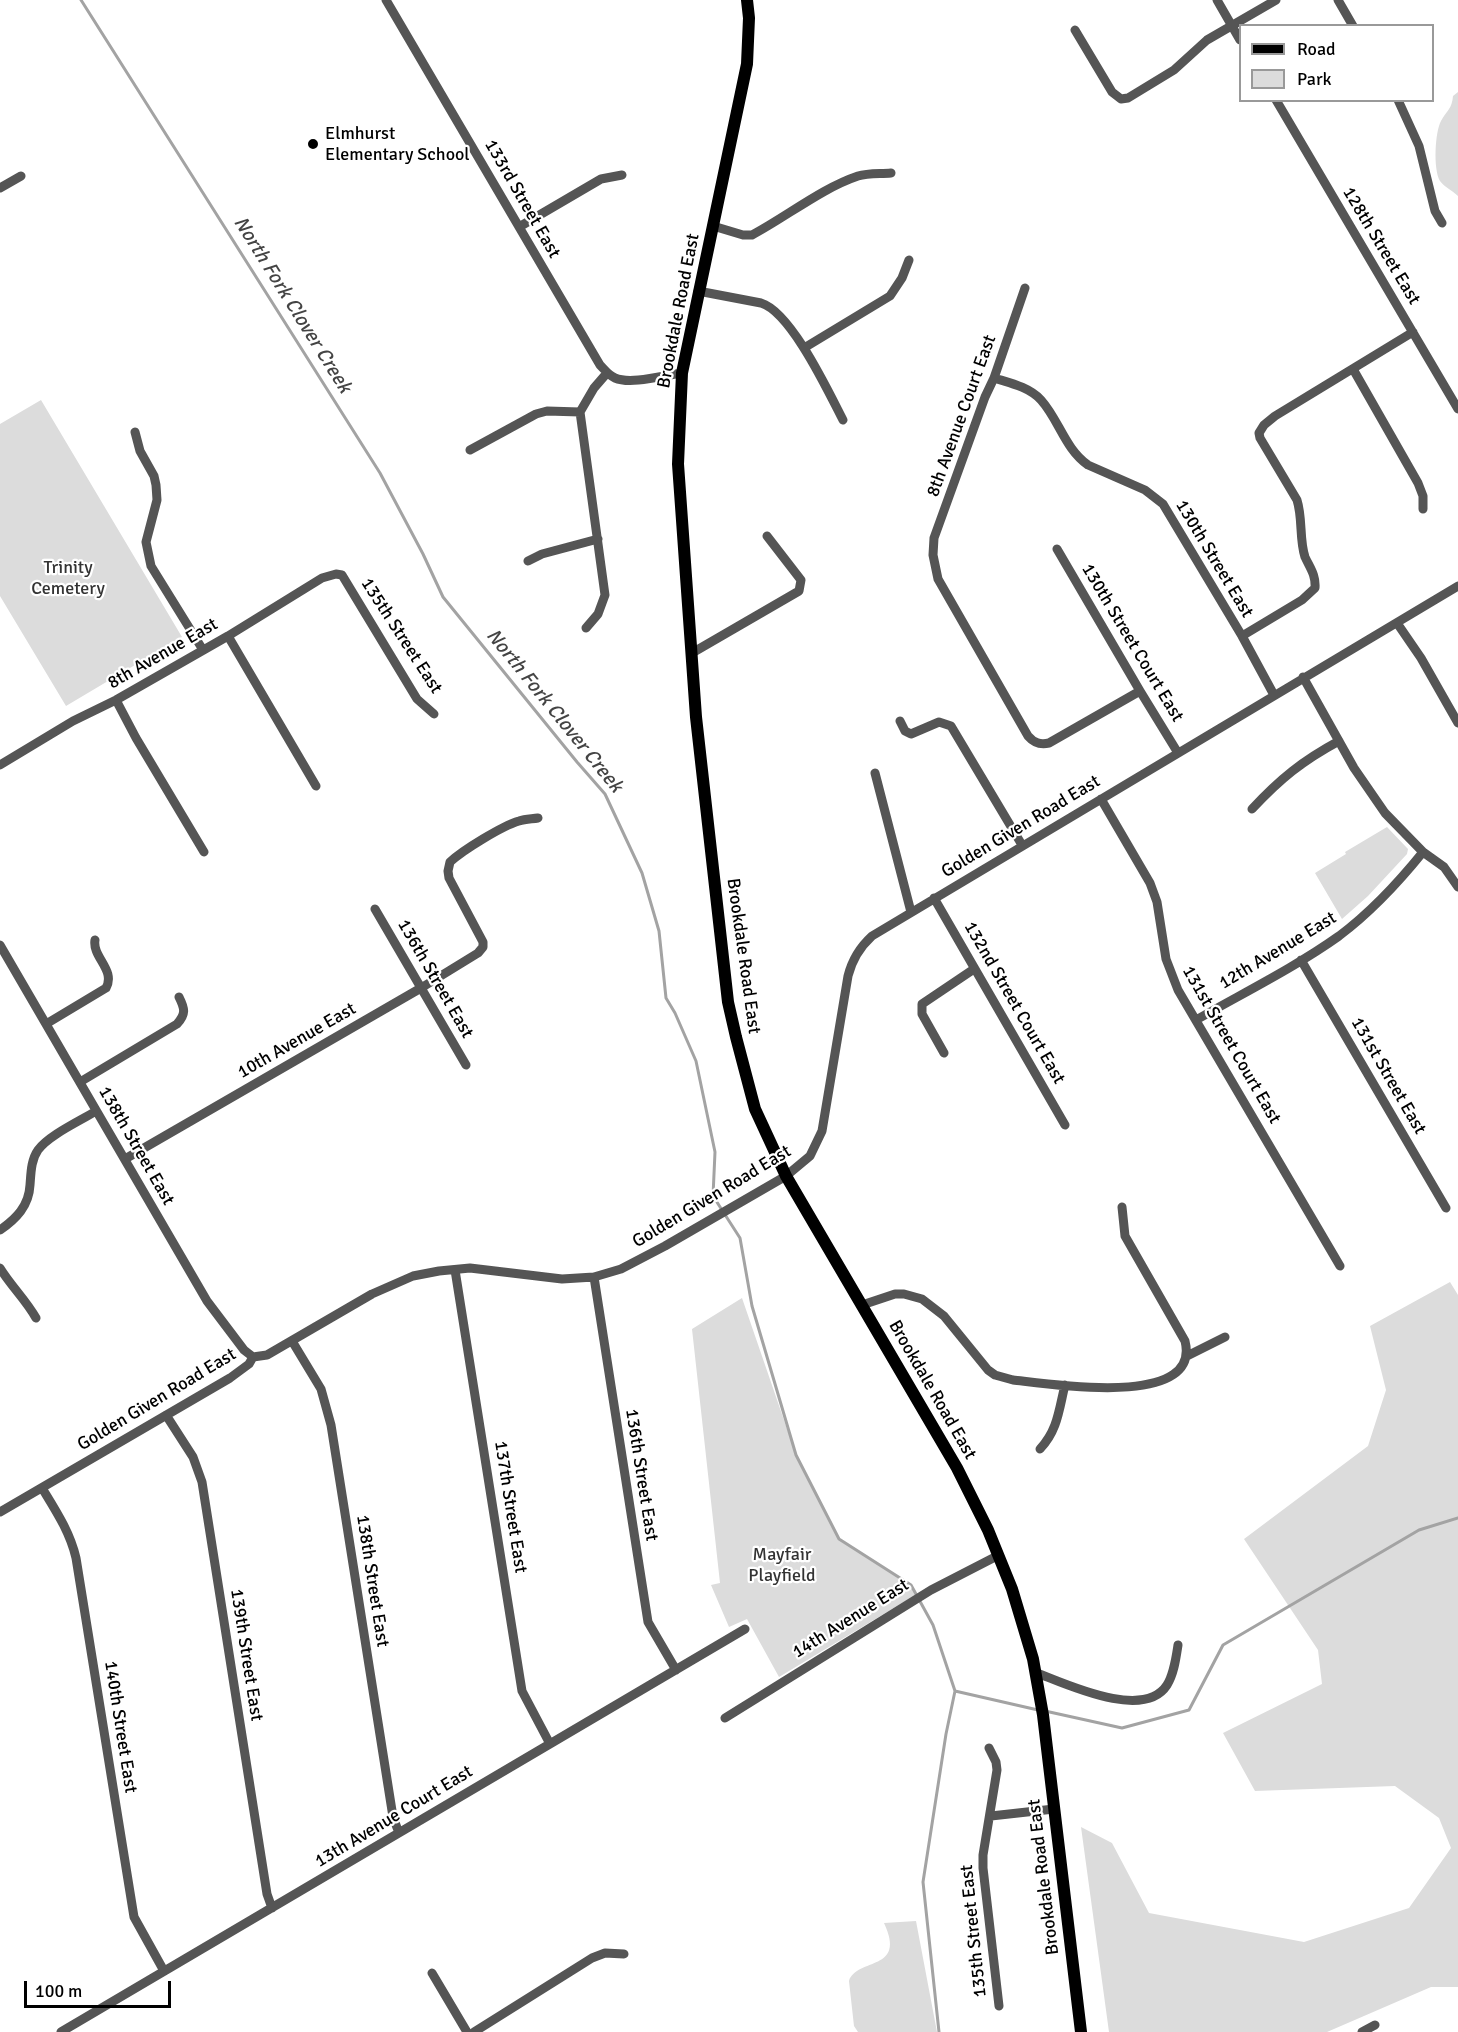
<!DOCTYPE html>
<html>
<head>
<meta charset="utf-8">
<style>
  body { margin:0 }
  #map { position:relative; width:1458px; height:2032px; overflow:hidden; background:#fff; font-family:Signika,sans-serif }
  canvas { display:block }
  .legend { position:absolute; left:1239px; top:24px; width:195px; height:78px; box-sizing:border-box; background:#fff; border:2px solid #999; margin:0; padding:8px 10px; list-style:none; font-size:18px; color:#000 }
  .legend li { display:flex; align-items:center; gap:12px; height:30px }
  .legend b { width:30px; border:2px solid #999 }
  .scale { position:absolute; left:24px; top:1981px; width:147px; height:27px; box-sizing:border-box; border:3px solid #000; border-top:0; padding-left:8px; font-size:18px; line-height:21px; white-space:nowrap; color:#000; -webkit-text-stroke:4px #fff; paint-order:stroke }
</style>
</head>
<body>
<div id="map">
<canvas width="1458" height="2032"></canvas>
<ul class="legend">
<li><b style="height:8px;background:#000"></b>Road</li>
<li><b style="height:16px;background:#dcdcdc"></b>Park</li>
</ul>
<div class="scale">100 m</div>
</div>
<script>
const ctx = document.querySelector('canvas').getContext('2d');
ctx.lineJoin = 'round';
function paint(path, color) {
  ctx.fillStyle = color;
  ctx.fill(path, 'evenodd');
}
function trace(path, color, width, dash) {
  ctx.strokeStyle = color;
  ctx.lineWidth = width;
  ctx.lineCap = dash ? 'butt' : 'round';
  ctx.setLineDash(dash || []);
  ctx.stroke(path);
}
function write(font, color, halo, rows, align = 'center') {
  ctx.font = font + ' Signika,sans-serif';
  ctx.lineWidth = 4.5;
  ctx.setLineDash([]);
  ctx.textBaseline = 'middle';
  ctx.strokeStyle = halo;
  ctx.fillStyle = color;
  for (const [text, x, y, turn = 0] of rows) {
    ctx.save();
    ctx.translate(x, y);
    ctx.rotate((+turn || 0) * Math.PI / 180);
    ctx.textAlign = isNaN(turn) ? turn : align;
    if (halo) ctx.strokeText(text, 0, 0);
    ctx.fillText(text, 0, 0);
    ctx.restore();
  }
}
const green = new Path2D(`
  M1458 92V196C1452 190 1444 187 1440 181 1433 169 1435 132 1441 121 1447 110 1452 109 1453 96Z
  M41 400 182 637 66 706 0 596V424Z
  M1387 827 1408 849 1407 854 1368 896 1342 919 1315 873 1346 854 1345 852Z
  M1450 1282 1458 1295V1987H1431L1327 2032H1109L1081 1827 1112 1843 1149 1913 1304 1942 1409 1908 1451 1848 1439 1818 1395 1786 1255 1791 1223 1733 1322 1684 1318 1650 1244 1539 1368 1446 1386 1390 1370 1326Z
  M742 1298 796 1455 839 1539 911 1585 917 1594 779 1677 747 1619 729 1627 711 1585 720 1583 692 1329Z
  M916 1921 937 2032H858L854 2026 849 1981C857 1957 907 1972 884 1923Z`);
const stream = new Path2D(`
  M81 0 380 473 423 554 443 597 577 762 605 794 642 873 659 931 666 998 675 1013 696 1061 715 1152 713 1196 740 1238 752 1306 796 1455 839 1539 911 1585 933 1625 955 1691 946 1734 923 1882 939 2032
  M955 1691 1038 1710
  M1045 1711 1122 1728 1189 1710 1223 1645 1419 1530 1458 1518`);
const minor = new Path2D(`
  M386 0 600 365C605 370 608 375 615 378 631 385 665 375 682 373
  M1217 0 1240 40
  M1338 0 1353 26
  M1075 30 1112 92 1121 99 1128 98 1174 70 1207 40 1276 0
  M1276 100 1458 409
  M1398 100 1419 146 1435 211 1442 223
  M0 188 21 176
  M713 226 743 235H752C786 217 822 188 858 176 868 173 880 174 891 173
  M519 227 601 179 622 175
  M1025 288 994 378 985 397 934 538 933 555 938 579 1028 736C1034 743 1040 745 1049 743L1140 691
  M698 291 761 303C791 312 828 391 843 420
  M804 348 890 296 902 278 909 260
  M1353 369 1418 483 1423 496V509
  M994 378C1010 383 1029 387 1041 400 1059 420 1065 449 1088 465L1145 490 1163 504 1242 636 1274 695
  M580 412 605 595 598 614 586 628
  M580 412 594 388 607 373
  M135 432 140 451 154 476 156 485 157 500 146 542 151 566 203 650
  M470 450 536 414 547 411 580 412
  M1057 549 1140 691 1178 753
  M528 561 542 554 598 539
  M1397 623 1421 658 1458 723
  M228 636 316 786
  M1242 636 1302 600 1315 588C1316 575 1310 568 1305 557 1299 539 1303 519 1297 500L1260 438 1259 433 1264 425 1275 416 1413 332
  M692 653 799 591 801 580 767 536
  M1303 677 1354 768 1385 813 1423 852 1444 867 1458 887
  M116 700 136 738 204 852
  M900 721 905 731 911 734 939 722 951 726 1022 845
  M0 765 73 721 116 700 228 636 322 578 336 574 342 575 417 699 434 714
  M875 773 911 912
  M1101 799 1150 883 1157 902 1166 959 1178 990 1340 1266
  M1252 809C1280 779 1302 761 1339 741
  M934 898 1065 1125
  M375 909 466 1065
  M0 945 207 1301 244 1350 253 1357
  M1301 960 1446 1208
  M1196 1020C1243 993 1294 968 1339 936 1371 912 1398 883 1423 852
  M46 1024 106 988C116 970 92 957 95 940
  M944 1053 922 1014V1004L974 969
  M80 1082 177 1024C186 1014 185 1009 179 997
  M125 1159 421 988 478 953 483 947V942L449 878 448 871 450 862C463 850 502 826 519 821 525 819 532 819 538 818
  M0 1230C16 1219 29 1206 30 1185 31 1173 31 1160 38 1150 49 1135 80 1121 96 1111
  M0 1268C11 1286 26 1300 36 1318
  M455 1270 522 1691 550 1744
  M594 1277 648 1622 676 1670
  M862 1305 895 1294H904L922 1299 944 1316 988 1370 995 1375 1013 1380C1049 1384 1202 1409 1185 1341L1125 1236 1122 1207
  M292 1341 321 1389 331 1425 393 1817 399 1833
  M1187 1356 1225 1337
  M253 1357 267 1355 372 1294 413 1276 439 1271 470 1268 562 1279 594 1277 621 1269 665 1246 786 1176 810 1156 822 1131 848 976C852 960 860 947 872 936L1458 586
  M166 1415 193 1457 202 1482 267 1894 272 1908
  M1040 1449C1058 1430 1059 1409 1065 1385
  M42 1488C56 1511 70 1532 76 1558L134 1917 164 1971
  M0 1512 230 1378 249 1364 253 1357
  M1037 1673C1066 1684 1144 1721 1167 1685 1174 1674 1176 1658 1178 1645
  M725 1718 931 1590 999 1555
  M989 1748 996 1762 997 1770 983 1855V1868L999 2006
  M991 1816 1054 1809
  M432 1973 467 2032
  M61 2032 745 1629
  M474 2032 592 1958 605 1953 624 1954
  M1362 2032 1375 2025`);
const major = new Path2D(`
  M747 0 749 18 747 64 682 373 678 464 696 717 728 1002 736 1037 755 1109 786 1176 957 1468 988 1530 1012 1589 1033 1659 1043 1715 1081 2032`);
const markers = [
  [313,144,6,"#000"]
];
const poiNames = [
  ["Elmhurst",325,134],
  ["Elementary School",325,155]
];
const streetNames = [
  ["133rd Street East",522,199,60],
  ["128th Street East",1381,246,59],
  ["Brookdale Road East",679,311,-79],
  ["8th Avenue Court East",962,416,-70],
  ["130th Street East",1214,559,59],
  ["135th Street East",401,636,57],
  ["130th Street Court East",1132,643,59],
  ["8th Avenue East",163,654,-30],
  ["Golden Given Road East",1021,827,-31],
  ["12th Avenue East",1278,951,-31],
  ["Brookdale Road East",743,956,82],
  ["136th Street East",435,979,60],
  ["132nd Street Court East",1014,1003,60],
  ["10th Avenue East",297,1041,-30],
  ["131st Street Court East",1231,1045,60],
  ["131st Street East",1388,1076,60],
  ["138th Street East",136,1146,60],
  ["Golden Given Road East",712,1197,-31],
  ["Brookdale Road East",932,1390,60],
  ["Golden Given Road East",157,1400,-31],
  ["136th Street East",641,1475,81],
  ["137th Street East",510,1507,81],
  ["138th Street East",372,1581,81],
  ["14th Avenue East",851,1619,-32],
  ["139th Street East",246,1655,81],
  ["140th Street East",120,1727,81],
  ["13th Avenue Court East",394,1817,-31],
  ["Brookdale Road East",1044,1877,-97],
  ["135th Street East",974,1931,-96]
];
const parkNames = [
  ["Trinity",68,568],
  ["Cemetery",68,589],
  ["Mayfair",782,1555],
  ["Playfield",782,1576]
];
const waterNames = [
  ["North Fork Clover Creek",292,305,58],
  ["North Fork Clover Creek",554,711,51]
];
paint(green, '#dcdcdc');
trace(stream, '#a3a3a3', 3);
trace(minor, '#555', 9);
trace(major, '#000', 12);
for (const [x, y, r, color] of markers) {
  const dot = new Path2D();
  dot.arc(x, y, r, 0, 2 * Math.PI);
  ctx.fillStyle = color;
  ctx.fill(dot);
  trace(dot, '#fff', 2);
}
write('18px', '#000', '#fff', poiNames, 'left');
write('18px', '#000', '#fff', streetNames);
write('18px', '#333', '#fff', parkNames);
write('italic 20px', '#444', '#fff', waterNames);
</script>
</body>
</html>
